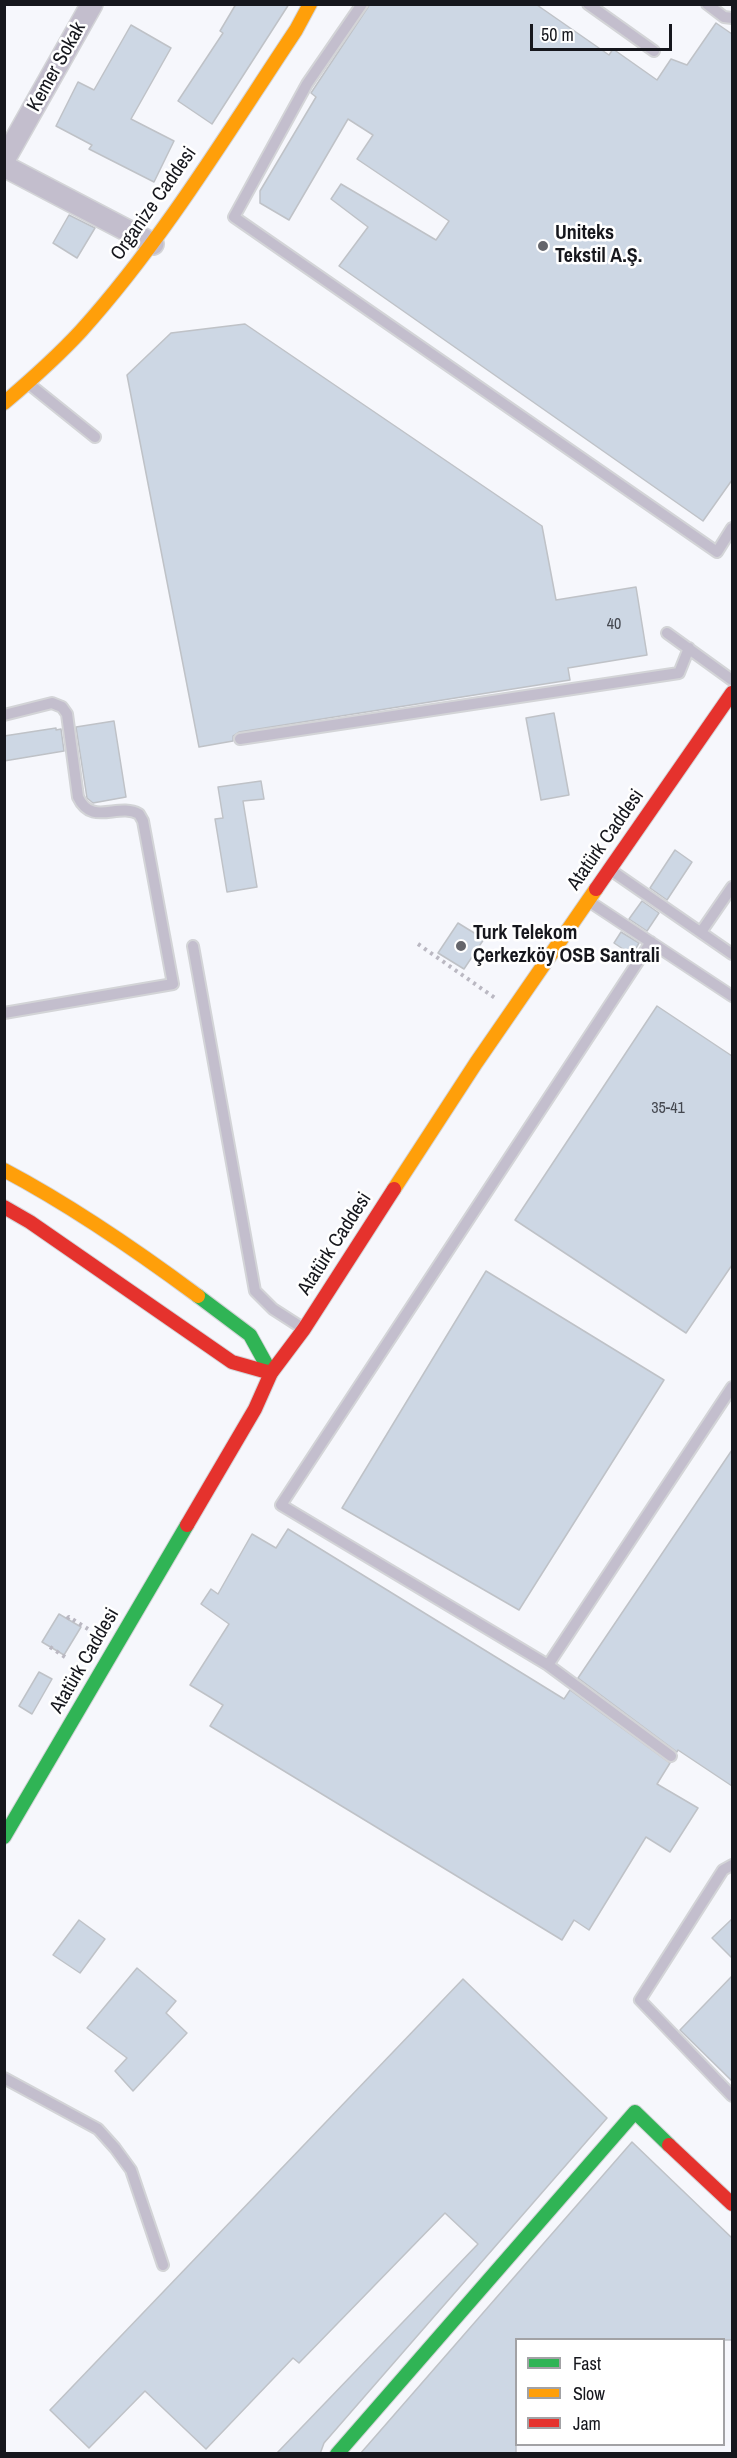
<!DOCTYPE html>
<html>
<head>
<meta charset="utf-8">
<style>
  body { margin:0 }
  #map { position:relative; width:737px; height:2458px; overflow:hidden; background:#f6f7fc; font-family:"Archivo Narrow",sans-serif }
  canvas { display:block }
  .frame { position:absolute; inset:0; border:6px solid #16171d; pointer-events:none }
  .legend { position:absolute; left:515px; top:2338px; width:210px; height:108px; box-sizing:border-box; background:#fff; border:2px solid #a2a2a5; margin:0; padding:8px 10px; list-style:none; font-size:18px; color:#16171d }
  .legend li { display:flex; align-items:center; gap:12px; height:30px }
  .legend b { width:30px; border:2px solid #a2a2a5 }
  .scale { position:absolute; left:530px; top:24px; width:142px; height:27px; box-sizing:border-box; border:3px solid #16171d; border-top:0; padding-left:8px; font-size:18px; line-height:21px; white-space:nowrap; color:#16171d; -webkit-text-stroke:4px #fff; paint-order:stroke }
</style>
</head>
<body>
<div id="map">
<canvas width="737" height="2458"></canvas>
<div class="frame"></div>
<ul class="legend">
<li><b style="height:8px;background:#30b455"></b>Fast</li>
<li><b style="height:8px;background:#ff9f0a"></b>Slow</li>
<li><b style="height:8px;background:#e5322d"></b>Jam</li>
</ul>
<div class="scale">50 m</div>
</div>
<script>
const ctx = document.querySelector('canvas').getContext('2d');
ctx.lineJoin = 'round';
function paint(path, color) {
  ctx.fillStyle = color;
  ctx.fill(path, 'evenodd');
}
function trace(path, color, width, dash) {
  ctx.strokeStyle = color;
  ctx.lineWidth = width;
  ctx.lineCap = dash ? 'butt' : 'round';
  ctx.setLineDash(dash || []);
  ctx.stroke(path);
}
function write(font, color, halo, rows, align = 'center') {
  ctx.font = font + ' "Archivo Narrow",sans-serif';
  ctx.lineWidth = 5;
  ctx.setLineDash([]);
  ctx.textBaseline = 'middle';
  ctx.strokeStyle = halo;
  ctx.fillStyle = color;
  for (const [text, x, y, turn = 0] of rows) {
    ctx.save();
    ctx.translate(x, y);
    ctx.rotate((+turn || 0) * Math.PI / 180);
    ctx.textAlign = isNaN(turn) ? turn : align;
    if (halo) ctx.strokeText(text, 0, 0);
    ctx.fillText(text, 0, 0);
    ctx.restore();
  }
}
const building = new Path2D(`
  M236 4H289L212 124 178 101 223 33 220 31Z
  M370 4 537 5 609 55 613 49 657 80 671 59 687 65 716 23 732 34V480L703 521 339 266 368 227 331 199 341 184 436 240 449 221 357 159 373 135 348 119 289 220 260 203V191L316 97 311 93Z
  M131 25 171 48 131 119 174 141 154 182 89 149 92 145 56 126 78 82 94 90Z
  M69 215 95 228 77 258 53 243Z
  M245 324 542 526 556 600 636 587 647 655 568 668 570 680 239 732 233 736V741L199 747 127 375 171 333Z
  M554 713 569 795 541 800 526 718Z
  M114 721 126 797 93 803 87 798 76 727Z
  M56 728V730L61 729 64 751 4 761V736Z
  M261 781 264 799 243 801 257 887 227 892 215 819 223 818 218 787Z
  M675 850 692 862 667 900 650 888Z
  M642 901 659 913 647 931 629 919Z
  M458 923 484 939 464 969 438 953Z
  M621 932 639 943 632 955 614 943Z
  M657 1006 732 1056V1265L686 1333 515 1220Z
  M486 1271 664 1380 519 1610 342 1508Z
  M732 1450V1786L678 1750 677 1752 578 1678Z
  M288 1529 564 1699 570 1690 670 1763 657 1784 698 1808 670 1852 646 1837 589 1930 574 1920 562 1940 210 1726 223 1705 190 1685 229 1624 201 1604 211 1589 218 1594 252 1534 276 1548Z
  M59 1614 81 1627 64 1655 42 1642Z
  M39 1672 52 1679 32 1714 19 1706Z
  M732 1919V1958L712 1938Z
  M79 1920 105 1939 80 1973 53 1955Z
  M137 1968 176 2001 166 2013 187 2033 133 2091 115 2071 127 2058 87 2028Z
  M732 1976V2081L680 2030Z
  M463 1979 607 2118 324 2443 320 2454H276L478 2244 445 2213 299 2363 293 2358 206 2449 145 2391 89 2448 50 2410Z
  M632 2142 732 2238V2340H516V2454H360Z`);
const path = new Path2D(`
  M418 944 495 998
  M67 1619 69 1617 88 1629
  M50 1647 68 1659`);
const lane = new Path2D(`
  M362 4 307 84 234 217 717 552 732 528
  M588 4 654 51
  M707 4 724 17 732 18
  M29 384 95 437
  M667 633 732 680
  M4 715 52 703 62 707 67 714 78 797C92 827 118 802 139 814L143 821 173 984 4 1013
  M240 739 679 673 689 648
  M612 871 732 954
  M590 902 732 996
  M701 932 732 887
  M651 942 281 1505 548 1665 671 1756
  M193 946 255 1291 273 1309 301 1327
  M548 1665 732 1387
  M732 1865 723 1870 640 2000 732 2096
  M4 2078 98 2129 115 2148 131 2170 163 2265`);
const street = new Path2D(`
  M4 160 92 4
  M4 166 153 244`);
const fast = new Path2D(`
  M198 1296 250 1335 271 1373
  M4 1837 187 1525
  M337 2454 635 2112 669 2145`);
const slow = new Path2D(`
  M4 403C31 380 57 357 81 331 163 240 228 132 296 30L310 4
  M4 1170C72 1206 136 1250 198 1296
  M394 1189 476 1063 596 889`);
const jam = new Path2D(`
  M596 889 732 693
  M4 1207 30 1222 232 1362 271 1373
  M187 1525 255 1409 271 1373 304 1329 394 1189
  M669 2145 732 2204`);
const markers = [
  [543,246,6,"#64656b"],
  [461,946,6,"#64656b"]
];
const numberNames = [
  ["40",614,625],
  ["35-41",668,1109]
];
const streetNames = [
  ["Kemer Sokak",57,67,-61],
  ["Organize Caddesi",154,204,-55],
  ["Atatürk Caddesi",606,840,-55],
  ["Atatürk Caddesi",335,1244,-57],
  ["Atatürk Caddesi",85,1661,-60]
];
const poiNames = [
  ["Uniteks",555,234],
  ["Tekstil A.Ş.",555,257],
  ["Turk Telekom",473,934],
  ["Çerkezköy OSB Santrali",473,957]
];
paint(building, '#cdd7e4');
trace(building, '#bfc2c7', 1.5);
trace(lane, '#d3d4d7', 14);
trace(street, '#d3d4d7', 24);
trace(fast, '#d3d4d7', 16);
trace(slow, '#d3d4d7', 16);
trace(jam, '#d3d4d7', 16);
trace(path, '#bab8c2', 4, [3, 4.5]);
trace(lane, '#c3becd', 10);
trace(street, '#c3becd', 21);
trace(fast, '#30b455', 14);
trace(slow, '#ff9f0a', 14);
trace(jam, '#e5322d', 14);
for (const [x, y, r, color] of markers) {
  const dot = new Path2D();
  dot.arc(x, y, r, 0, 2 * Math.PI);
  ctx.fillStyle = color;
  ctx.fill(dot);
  trace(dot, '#fff', 2);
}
write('16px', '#44474f', null, numberNames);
write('20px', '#16171d', '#fff', streetNames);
write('bold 20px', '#16171d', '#fff', poiNames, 'left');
</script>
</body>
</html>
